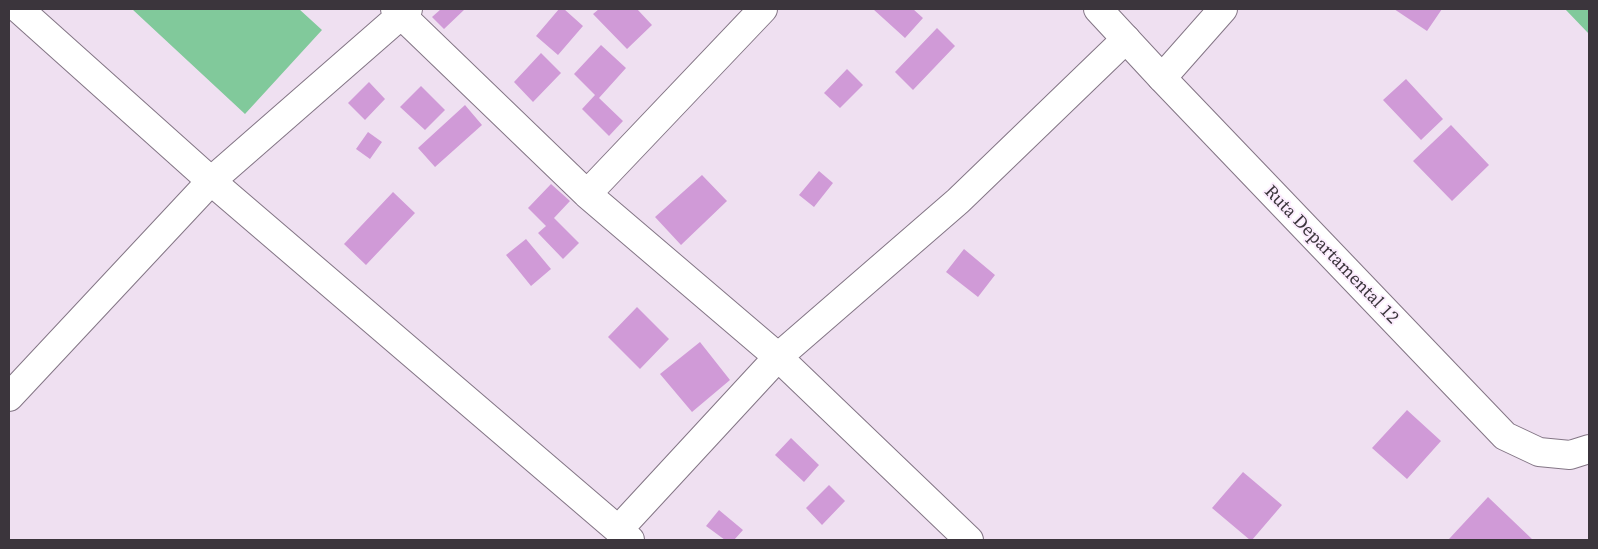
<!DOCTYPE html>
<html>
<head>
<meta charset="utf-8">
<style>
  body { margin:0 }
  #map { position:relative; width:1598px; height:549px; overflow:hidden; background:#efe0f1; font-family:"Source Serif 4",serif }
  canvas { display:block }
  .frame { position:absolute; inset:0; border:10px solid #3b353c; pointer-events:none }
</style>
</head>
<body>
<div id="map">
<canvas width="1598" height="549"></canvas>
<div class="frame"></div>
</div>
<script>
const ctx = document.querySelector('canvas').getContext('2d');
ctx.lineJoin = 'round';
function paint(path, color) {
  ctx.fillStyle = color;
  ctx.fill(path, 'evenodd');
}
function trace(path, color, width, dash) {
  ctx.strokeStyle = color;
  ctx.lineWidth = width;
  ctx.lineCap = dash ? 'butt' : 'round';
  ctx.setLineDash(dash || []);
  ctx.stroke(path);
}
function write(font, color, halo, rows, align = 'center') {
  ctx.font = font + ' "Source Serif 4",serif';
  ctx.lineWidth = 4;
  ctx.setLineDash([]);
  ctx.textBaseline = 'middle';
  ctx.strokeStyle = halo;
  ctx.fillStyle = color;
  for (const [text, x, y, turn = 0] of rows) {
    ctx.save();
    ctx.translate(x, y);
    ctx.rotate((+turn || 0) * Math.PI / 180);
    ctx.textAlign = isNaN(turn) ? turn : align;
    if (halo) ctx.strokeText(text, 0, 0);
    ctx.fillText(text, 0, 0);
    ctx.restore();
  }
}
const green = new Path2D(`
  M132 9H299L322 30 245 114Z
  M1565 9H1589V35V34Z`);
const building = new Path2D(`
  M441 9H465L444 29 432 17Z
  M559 9H564L583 26 558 55 536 36Z
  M599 9H637L652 25 627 49 593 14Z
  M873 9H913L923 18 905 38Z
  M1394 9H1442L1427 31Z
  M937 28 955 46 913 90 895 72Z
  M601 45 626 68 599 98 623 121 609 136 582 109 595 95 574 74Z
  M541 53 561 73 533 102 514 82Z
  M847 69 863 85 840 108 824 93Z
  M1406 79 1443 119 1421 140 1383 100Z
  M369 82 385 99 365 120 348 103Z
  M421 86 445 110 425 130 400 107Z
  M465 105 482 125 435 167 418 148Z
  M1451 125 1489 165 1452 201 1413 161Z
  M368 132 382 142 370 159 356 149Z
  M819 171 833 183 814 207 799 195Z
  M702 175 727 201 681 245 655 217Z
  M551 184 570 201 554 218 579 243 563 259 538 233 546 226 528 208Z
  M393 192 415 213 366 265 344 244Z
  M526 239 551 269 531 286 506 255Z
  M964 249 995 275 978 297 946 272Z
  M637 307 669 339 640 369 608 337Z
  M700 342 730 380 692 412 660 374Z
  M1407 410 1441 441 1407 479 1372 448Z
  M791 438 819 465 804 482 775 455Z
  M1243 472 1282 505 1252 540H1250L1212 508Z
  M829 485 845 501 822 525 806 508Z
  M1488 497 1533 540 1449 539Z
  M719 510 743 530 734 540H725L706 526Z`);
const minor = new Path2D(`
  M19 9 211 181 630 540
  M395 9 587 194 778 357 969 540
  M1162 78 1223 9
  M587 194 763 9
  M9 397 211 181 408 9
  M619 529 778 357 958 201 1126 39`);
const major = new Path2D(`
  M1098 9 1162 78 1505 436 1539 452 1570 455 1589 449`);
const streetNames = [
  ["Ruta Departamental 12",1331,255,46]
];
paint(green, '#81c99b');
paint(building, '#d09ad7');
trace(minor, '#837585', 30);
trace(major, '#837585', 30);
trace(minor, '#fff', 28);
trace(major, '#fff', 28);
write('18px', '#3b353c', '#fcedfe', streetNames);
</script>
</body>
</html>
